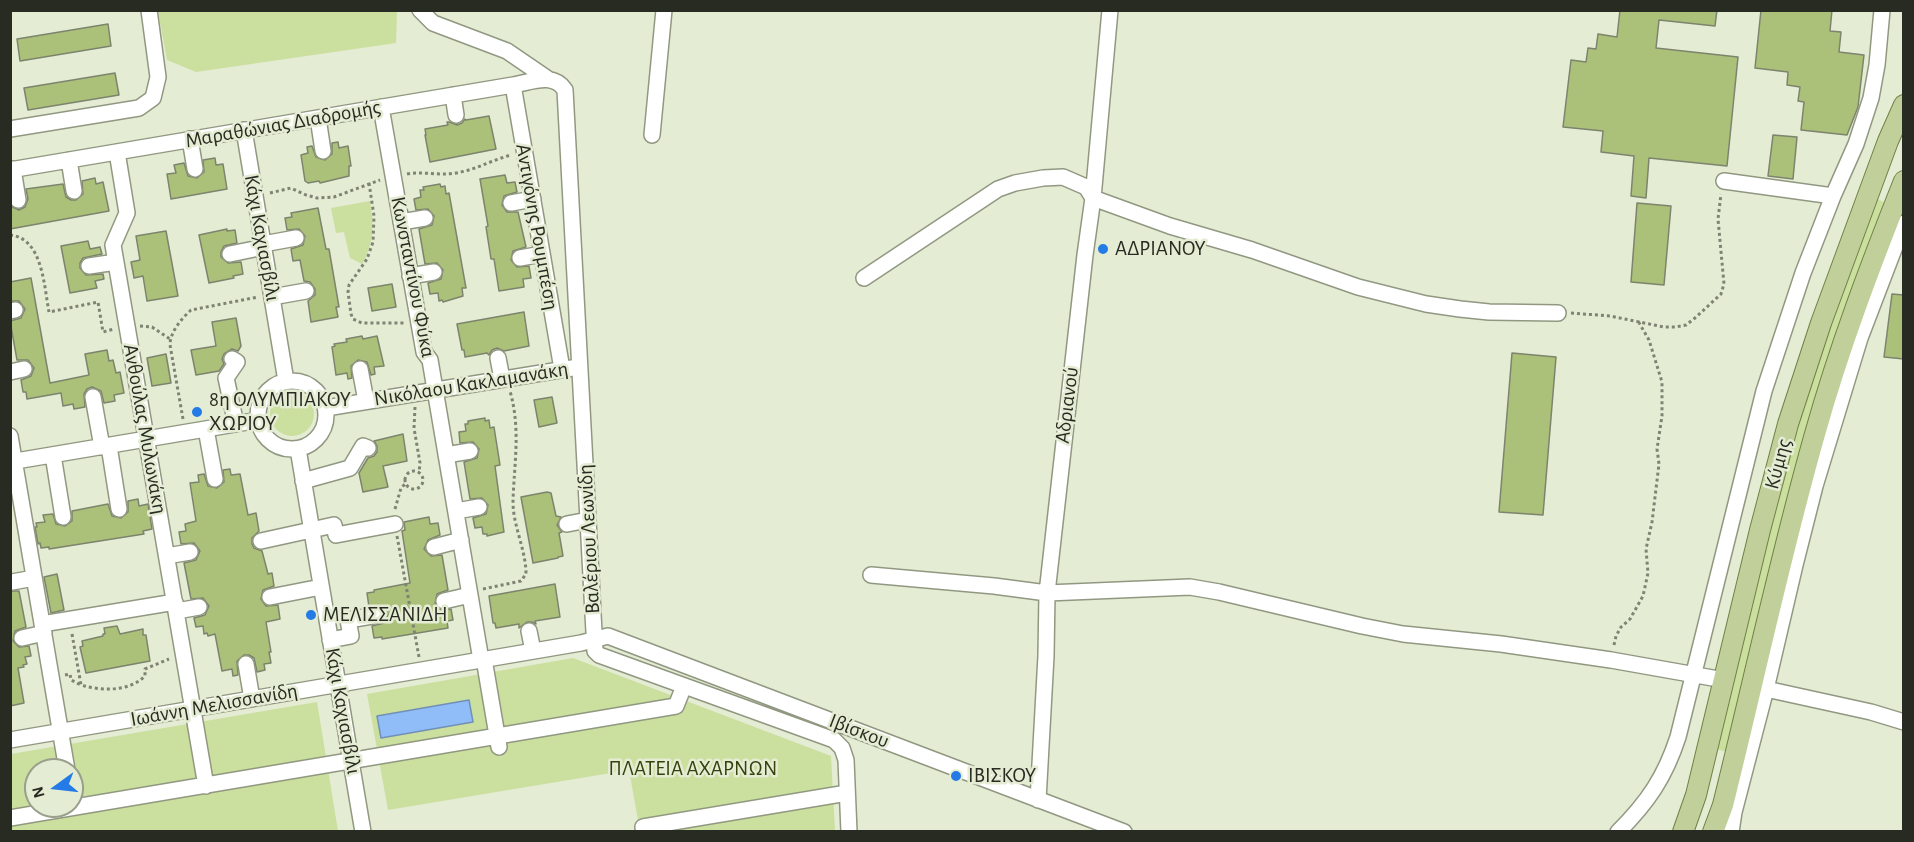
<!DOCTYPE html>
<html>
<head>
<meta charset="utf-8">
<style>
  body { margin:0 }
  #map { position:relative; width:1914px; height:842px; overflow:hidden; background:#e4ecd4; font-family:"Alegreya Sans",sans-serif }
  canvas { display:block }
  .frame { position:absolute; inset:0; border:12px solid #282b21; pointer-events:none }
  .north { position:absolute; left:24px; top:758px; width:60px; height:60px; box-sizing:border-box; background:#e4ecd4; border:2px solid #999f8c; border-radius:50%; rotate:255deg; font-size:16px; font-weight:700; line-height:24px; text-align:center; color:#282b21 }
  .north::after { content:''; display:block; margin:auto; width:21px; height:27px; background:#247be5; clip-path:polygon(50% 0,100% 100%,50% 72%,0 100%) }
</style>
</head>
<body>
<div id="map">
<canvas width="1914" height="842"></canvas>
<div class="frame"></div>
<div class="north">N</div>
</div>
<script>
const ctx = document.querySelector('canvas').getContext('2d');
ctx.lineJoin = 'round';
function paint(path, color) {
  ctx.fillStyle = color;
  ctx.fill(path, 'evenodd');
}
function trace(path, color, width, dash) {
  ctx.strokeStyle = color;
  ctx.lineWidth = width;
  ctx.lineCap = dash ? 'butt' : 'round';
  ctx.setLineDash(dash || []);
  ctx.stroke(path);
}
function write(font, color, halo, rows, align = 'center') {
  ctx.font = font + ' "Alegreya Sans",sans-serif';
  ctx.lineWidth = 5;
  ctx.setLineDash([]);
  ctx.textBaseline = 'middle';
  ctx.strokeStyle = halo;
  ctx.fillStyle = color;
  for (const [text, x, y, turn = 0] of rows) {
    ctx.save();
    ctx.translate(x, y);
    ctx.rotate((+turn || 0) * Math.PI / 180);
    ctx.textAlign = isNaN(turn) ? turn : align;
    if (halo) ctx.strokeText(text, 0, 0);
    ctx.fillText(text, 0, 0);
    ctx.restore();
  }
}
const green = new Path2D(`
  M158 11H397L396 43 196 72 167 60Z
  M1876 198 1885 203 1727 752 1716 749C1742 642 1765 532 1797 426 1820 349 1848 274 1876 198Z
  M370 201C374 223 374 244 362 264L350 258 344 232 336 233 331 208Z
  M270 414a22 22 0 1 1 44 0a22 22 0 1 1-44 0Z
  M573 658 831 756 835 831H640L629 770 388 810 367 694Z
  M317 702 338 831 11 832V754ZM36 770H72V806H36Z`);
const water = new Path2D(`
  M469 700 473 722 381 738 377 716Z`);
const building = new Path2D(`
  M1620 10H1717L1715 26 1659 20 1656 48 1738 57 1727 166 1649 158 1646 198 1631 196 1634 156 1601 152 1603 131 1563 127 1571 60 1586 62 1588 48 1596 49 1598 34 1617 37Z
  M1761 10H1832L1830 31 1841 32 1839 52 1864 55 1858 107 1847 135 1801 130 1804 102 1798 101 1800 87 1787 85 1788 72 1755 68Z
  M108 24 111 46 20 61 17 39Z
  M115 73 119 95 28 110 24 88Z
  M489 116 496 149 430 162 425 135H426L425 129 448 125 447 122H449L457 125 462 123 465 119 466 120Z
  M1773 135 1797 137 1793 179 1768 176Z
  M338 142 339 148 348 146 351 166H349V176L320 183 319 181 308 183 305 181 301 155 308 153 307 147 312 146 316 157 325 160 332 154V143Z
  M215 158 216 165 223 164 227 189 171 199 167 174 176 173 174 165 184 163 188 176 197 178 204 172 203 160Z
  M505 175 507 183 515 182 517 192 504 196 502 205 507 212H518L526 247 513 251 511 260 517 267 529 266 531 278 523 279 524 287 499 291 494 259H491L486 227 488 226 480 179Z
  M95 178 96 184 103 182 109 211 10 229V206L19 210 25 207 28 199 26 189 63 184 66 197 71 200H76L83 194 82 181Z
  M440 184 441 187 445 186 446 194 449 193 466 288H462L463 296 443 302 442 300 439 301 438 293 430 294 428 283 441 279 443 270 437 263 425 264 419 229 432 225 434 216 428 209 416 210 414 199 421 197 420 190H424L423 187Z
  M1637 203 1671 206 1664 285 1631 282Z
  M318 208 326 249H329L339 307H336L338 317 311 322 308 301 315 295V289L310 282 304 281 300 260 293 261 291 249 303 245 305 236 299 229 287 230 285 218 292 217 291 213Z
  M227 229V231L235 230 237 243 224 246 221 252V257L228 263 241 262 243 274 233 276 234 278 209 283 199 235Z
  M166 231 178 296 147 301 143 276 134 278 133 272 131 262 140 260 136 236Z
  M88 241 90 249 100 247 102 254 83 258 80 263V268L86 275 103 274 104 279 95 281 97 288 70 293 61 246Z
  M31 278 50 383 89 375 85 354 107 350 109 361 113 360 116 373 120 372 124 393 114 395 115 401 104 403 101 391 92 387 87 389 84 394 85 407 74 409 73 404 63 406 61 393 27 399 26 392H23L21 380 31 376 34 368 28 360H17L10 321 21 318 25 309 19 301H10V282Z
  M392 284 396 307 372 311 368 288Z
  M1892 294 1904 295V359L1884 357Z
  M524 312 529 346 504 351 497 348 492 350 489 355 487 353 465 357 464 350H462L457 324Z
  M236 318 241 346 238 351 232 349 224 354 222 359 224 364 219 371 196 375 191 350 216 346 212 322Z
  M362 336 363 339 377 336 384 366 374 367 375 374 371 375 367 362 358 360 351 366 352 378 348 379 347 373 336 375 332 347 335 346 334 344 347 342 346 339Z
  M1512 353 1556 357 1543 515 1499 512Z
  M166 354 171 383 152 386 147 358Z
  M552 397 557 423 539 427 534 400Z
  M485 418V421L489 420 490 428 494 427 500 465 495 466 504 532 487 536V534H483L482 527 475 528 473 518 486 514 488 505 482 498 470 499 464 462 477 458 479 449 473 442 460 443 459 432 466 431 465 424H468V421Z
  M403 434 407 461 383 466 388 487 363 492 359 473 368 458 374 456 377 452V446L374 441Z
  M230 469 231 475 240 474 248 515 256 513 259 531 252 538V544L254 548 262 551 268 574 272 573 274 586 263 590 261 599 266 606 278 605 280 619 266 622 271 652H269L271 663 264 664 265 670 257 672 254 658 249 655H244L237 661 238 675 233 676 232 669 222 671 215 634 208 636 207 633 204 634 203 626 196 627 194 618 205 615 209 606 203 598 191 599 184 563 196 560 200 551 194 543 181 544 179 532 186 531 185 524 196 521 190 483 199 482 198 475 204 474 208 486 217 488 224 482 223 470Z
  M547 492 551 493 556 516 561 517 557 525 562 532 559 533 563 556 558 557V558L533 563 521 497Z
  M138 499 139 506 148 504 152 529 143 531 144 534 49 549V547L41 548 40 543 38 544 35 527H37L36 523 45 522 43 515 53 514 56 524 65 526 72 521V511L108 504 112 516 121 518 128 512V501Z
  M429 517 430 524 438 523 440 535 428 540 424 549 431 556 442 555 448 590 437 594 435 604 441 610 451 609 453 620 447 621 448 628 382 639V637L374 638 372 626 384 623 388 614 382 606 369 607 367 593 374 592V590L410 583 402 531 405 530 404 522Z
  M57 574 64 610 51 613 44 577Z
  M555 584 560 617 535 621 536 624 532 622H527L519 628V624L496 628 495 623H493L489 596Z
  M10 591H19L26 627 15 631 13 641 19 647 29 646 31 656 25 657 27 664 23 665 24 667 18 668 24 703 10 706Z
  M117 626 120 634 143 629V635H146L150 661 86 673 80 647 83 646 82 641 103 636V634H105L104 628Z`);
const path = new Path2D(`
  M407 174C424 171 439 176 456 173 475 170 492 160 511 155
  M369 183 374 216 373 242 367 259 349 285 348 292 351 314 353 319 362 323H405
  M270 193 291 188 306 195 317 198 334 197 380 180
  M10 235C43 238 44 287 49 312L98 302 103 332 114 329
  M1571 313 1610 316 1664 327H1676L1686 325 1695 318 1721 294 1724 284 1718 219 1721 194
  M140 326 152 327 170 339
  M415 407 414 428 420 463 419 473
  M183 419 170 345C170 332 182 318 191 310L258 297
  M405 480a9 9 0 1 1 18 0a9 9 0 1 1-18 0Z
  M395 509 401 488 406 483
  M397 536 419 657
  M483 589 521 581 526 574C526 550 513 526 513 502 514 463 521 430 510 391
  M72 634 81 685C101 691 129 692 145 676V669L169 659
  M1614 645 1616 636 1621 627 1630 619 1643 596 1648 573 1646 549 1652 522 1659 464 1657 449 1662 416V382L1649 340 1638 321
  M65 675 70 674 71 680 81 685`);
const minor = new Path2D(`
  M420 10 433 23 507 51 548 79
  M513 85 562 369
  M453 95 456 115
  M381 107 424 352 430 360 481 660
  M318 118 323 151
  M10 129 139 108 153 98 158 77 149 10
  M244 130 286 381
  M652 135 664 10
  M190 139 195 169
  M117 152 127 213 113 245 206 786
  M69 160 74 191
  M13 169 18 200
  M10 170 513 85C532 82 553 72 565 90L595 651 599 655 834 740 842 748 846 760 849 832
  M1724 181 1833 196
  M511 203 533 199
  M401 222 425 218
  M263 244 296 238
  M230 254 264 247
  M520 258 542 254
  M89 266 116 262
  M410 276 434 272
  M864 278 998 189 1015 183 1043 178 1063 177 1086 187 1093 198 1170 226 1252 250 1358 287 1426 304 1460 309 1489 312 1558 313
  M272 297 306 291
  M10 311 15 310
  M498 358 502 379
  M232 359 237 362 226 378 236 424
  M360 369 366 401
  M10 372 24 369
  M258 415a34 34 0 1 1 68 0a34 34 0 1 1-68 0Z
  M93 397 102 447
  M326 408 572 368
  M206 429 215 479
  M10 436 67 770
  M109 446 119 509
  M298 449 363 832
  M53 455 63 517
  M446 455 470 451
  M10 462 259 420
  M303 481 350 468 363 446 368 448
  M456 511 479 507
  M567 524 588 520
  M261 541 334 525 336 535 395 524
  M434 547 461 540
  M167 556 190 552
  M871 575 994 586 1047 593 1190 587 1219 592 1362 626 1403 634 1501 644 1611 660 1724 680
  M12 582 34 578
  M270 597 321 587
  M444 601 470 595
  M177 611 199 607
  M42 624 175 602
  M529 631 533 651
  M22 638 44 633
  M330 640 351 636 348 620 378 615
  M484 659 499 747
  M246 664 252 699
  M1766 689 1871 712 1904 722
  M10 740 581 643 608 636 1124 832
  M1038 800 1046 656 1047 593 1085 255 1093 198 1110 10
  M10 818 676 706 684 686
  M644 832 643 827 847 793
  M1618 832C1648 802 1665 777 1678 737L1764 391 1803 273 1833 196 1856 144 1871 98 1877 65 1882 10
  M1731 832 1734 812 1766 689 1795 565 1815 486 1860 338 1904 223`);
const major = new Path2D(`
  M1683 832 1696 795 1760 530 1788 424 1821 323 1888 141 1904 105
  M1713 832 1723 805C1754 681 1780 557 1815 434 1839 348 1871 264 1904 181`);
const markers = [
  [1103,249,6,"#247be5"],
  [197,412,6,"#247be5"],
  [311,615,6,"#247be5"],
  [956,776,6,"#247be5"]
];
const streetNames = [
  ["Μαραθώνιας Διαδρομής",283,124,-10],
  ["Αντιγόνης Ρουμπέση",537,227,80],
  ["Κάχι Καχιασβίλι",262,238,80],
  ["Κωνσταντίνου Φύκα",413,277,79],
  ["Νικόλαου Κακλαμανάκη",471,384,-9],
  ["Αδριανού",1067,405,-83],
  ["Ανθούλας Μυλωνάκη",145,429,80],
  ["Κύμης",1778,464,-75],
  ["Βαλέριου Λεωνίδη",589,539,-93],
  ["Ιωάννη Μελισσανίδη",214,705,-10],
  ["Κάχι Καχιασβίλι",343,711,80],
  ["Ιβίσκου",859,731,21]
];
const poiNames = [
  ["ΑΔΡΙΑΝΟΥ",1115,249],
  ["8η ΟΛΥΜΠΙΑΚΟΥ",209,400],
  ["ΧΩΡΙΟΥ",209,424],
  ["ΜΕΛΙΣΣΑΝΙΔΗ",323,615],
  ["ΙΒΙΣΚΟΥ",968,776]
];
const parkNames = [
  ["ΠΛΑΤΕΙΑ ΑΧΑΡΝΩΝ",693,769]
];
paint(green, '#cbdf9e');
paint(water, '#90bcf8');
trace(water, '#7190b8', 1.5);
paint(building, '#abc078');
trace(building, '#7d846e', 1.5);
trace(minor, '#919881', 18);
trace(major, '#708145', 22);
trace(path, '#7e8373', 3, [3, 3]);
trace(minor, '#fff', 15);
trace(major, '#c1cf9b', 20);
for (const [x, y, r, color] of markers) {
  const dot = new Path2D();
  dot.arc(x, y, r, 0, 2 * Math.PI);
  ctx.fillStyle = color;
  ctx.fill(dot);
  trace(dot, '#e4ecd4', 2);
}
write('21px', '#282b21', '#e4ecd4', streetNames);
write('21px', '#282b21', '#e4ecd4', poiNames, 'left');
write('21px', '#35420c', '#e4ecd4', parkNames);
</script>
</body>
</html>
